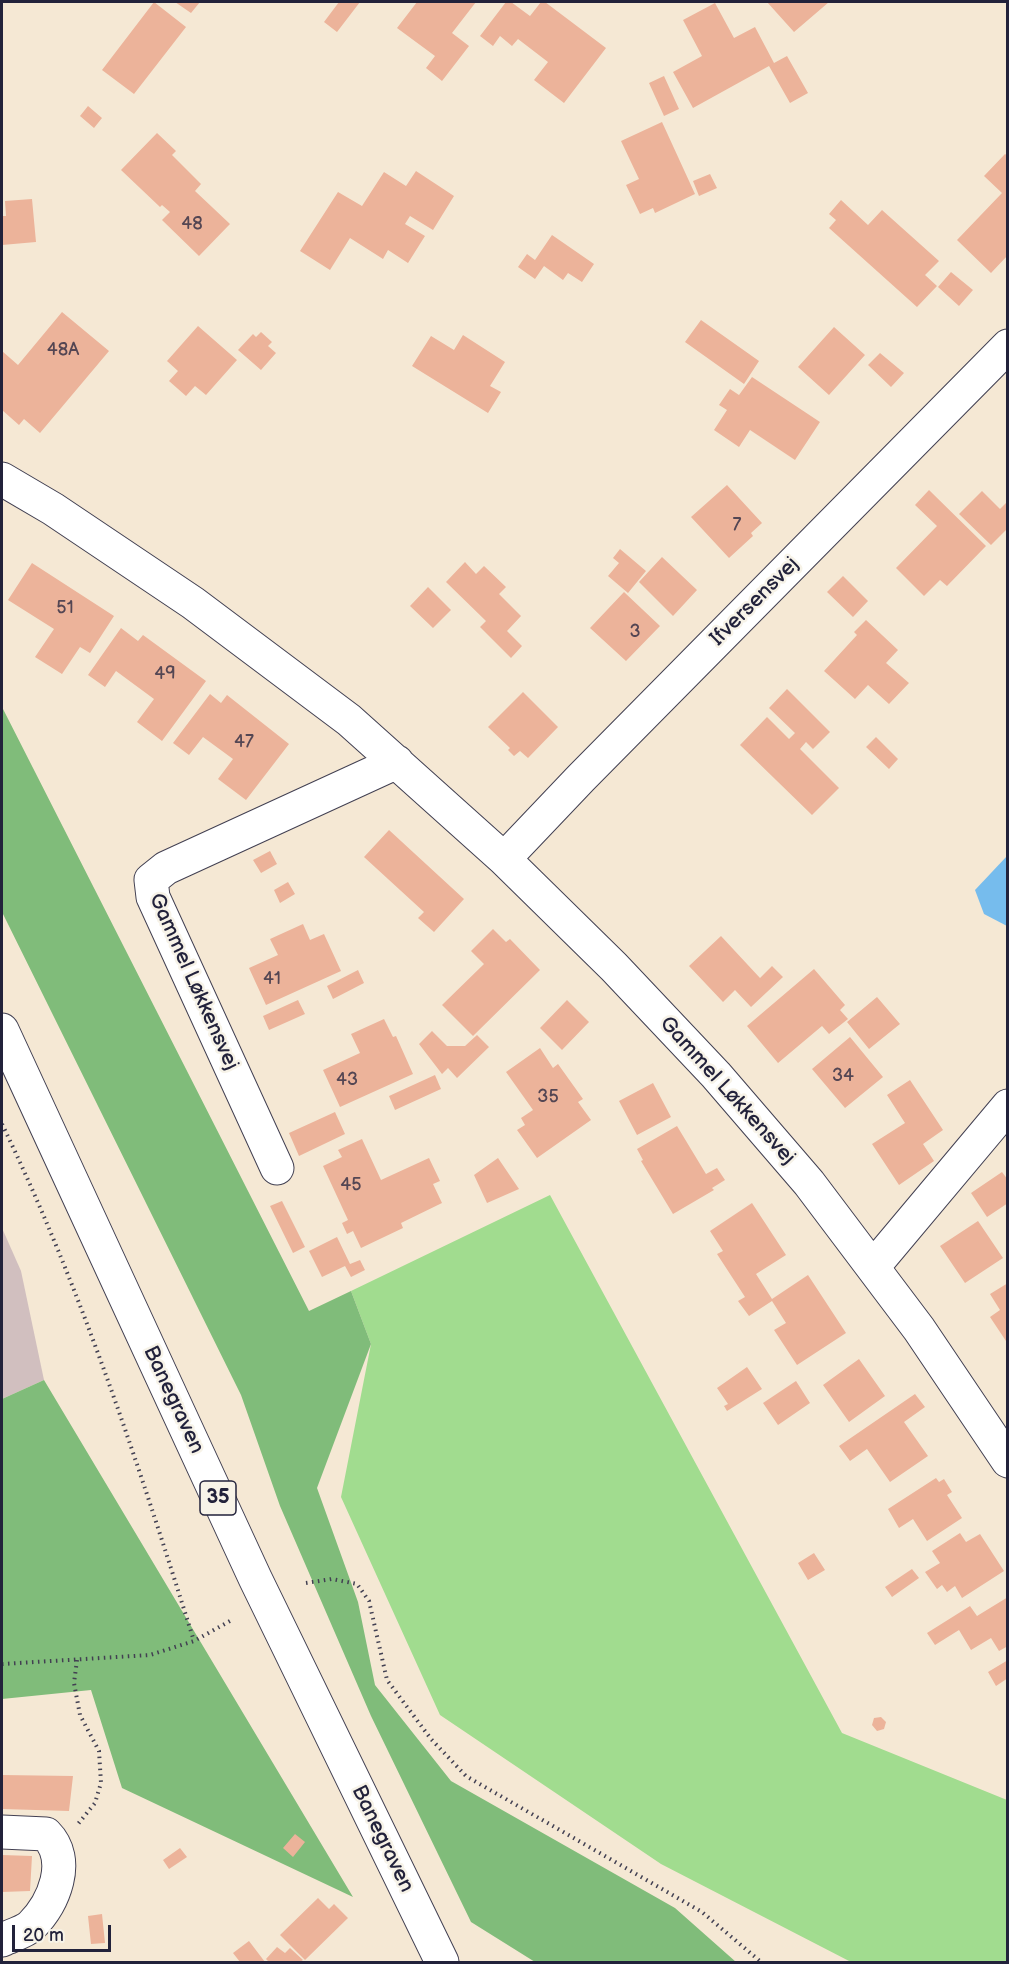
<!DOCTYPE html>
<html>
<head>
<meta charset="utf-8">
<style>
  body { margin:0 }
  #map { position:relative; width:1009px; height:1964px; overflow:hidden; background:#f5e8d4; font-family:"Balsamiq Sans",sans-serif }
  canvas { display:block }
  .frame { position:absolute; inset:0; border:3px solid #22223b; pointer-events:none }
  .scale { position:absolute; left:12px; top:1925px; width:99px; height:27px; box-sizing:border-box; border:3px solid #22223b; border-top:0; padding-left:8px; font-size:18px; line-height:21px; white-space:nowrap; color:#22223b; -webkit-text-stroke:4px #f7f3e8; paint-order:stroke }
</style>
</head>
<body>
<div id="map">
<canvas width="1009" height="1964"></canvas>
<div class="frame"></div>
<div class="scale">20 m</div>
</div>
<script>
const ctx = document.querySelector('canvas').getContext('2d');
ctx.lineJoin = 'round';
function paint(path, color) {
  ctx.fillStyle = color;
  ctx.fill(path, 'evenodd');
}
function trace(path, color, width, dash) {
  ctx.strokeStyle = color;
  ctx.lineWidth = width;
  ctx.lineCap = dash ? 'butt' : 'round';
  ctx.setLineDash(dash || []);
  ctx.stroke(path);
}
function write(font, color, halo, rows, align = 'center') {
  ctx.font = font + ' "Balsamiq Sans",sans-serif';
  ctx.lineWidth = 5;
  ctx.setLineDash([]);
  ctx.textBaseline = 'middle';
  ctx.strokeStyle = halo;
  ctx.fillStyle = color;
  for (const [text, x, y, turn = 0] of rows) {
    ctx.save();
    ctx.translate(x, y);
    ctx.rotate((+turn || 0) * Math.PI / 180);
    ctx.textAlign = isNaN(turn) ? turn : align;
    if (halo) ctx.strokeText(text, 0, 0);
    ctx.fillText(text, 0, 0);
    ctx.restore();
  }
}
const industrial = new Path2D(`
  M2 1228 21 1271 44 1380 2 1399Z`);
const green = new Path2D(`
  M550 1195 842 1733 1007 1800V1962H851L661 1864 440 1715 341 1497 371 1344 351 1291Z`);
const forest = new Path2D(`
  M2 707 309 1311 351 1291 371 1344 317 1488 358 1602 375 1685 451 1781 675 1908 736 1962H535L471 1922 371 1716 280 1506 241 1395 2 912Z
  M44 1380 353 1897 122 1788 91 1690 2 1699V1399Z`);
const water = new Path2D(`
  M1007 856V926L984 914 975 890Z`);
const building = new Path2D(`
  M154 2 186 27 134 94 102 70Z
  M175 2H200L191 13Z
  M339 2H360L337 32 324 22Z
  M417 2H476L452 33 469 46 442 81 426 68 435 56 397 28Z
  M506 2H511L530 16 541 2H545L606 48 564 103 534 80 548 62 518 39 512 46 500 36 493 46 480 36Z
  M767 2H829L794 32Z
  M715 3 734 38 755 27 774 63 787 56 808 93 790 103 769 66 693 108 673 72 702 56 683 20Z
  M664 76 679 109 664 116 649 83Z
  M88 106 102 118 94 128 80 116Z
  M662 122 695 194 655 213 653 208 640 214 626 185 639 179 621 141Z
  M157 133 176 151 172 155 201 184 195 191 230 224 199 256 162 220 170 212 162 205 160 207 121 170Z
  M1005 154 1008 156V255L991 273 957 240 1002 193 984 176Z
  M416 171 454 196 433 230 410 216 405 224 425 236 408 263 388 250 383 259 350 238 330 270 300 251 338 192 362 206 384 172 406 186Z
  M710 174 717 188 699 196 693 181Z
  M32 199 36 242 2 245V216H6L5 201Z
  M841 200 868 225 882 210 939 261 925 275 937 286 917 307 829 228 836 220 829 214Z
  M552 235 594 264 582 282 568 273 563 280 544 266 535 279 518 267 527 254 535 260Z
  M951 272 973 290 959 306 938 287Z
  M62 312 109 351 40 433 24 419 19 425 2 410V351L18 365Z
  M701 320 759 361 744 384 685 342Z
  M198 326 237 360 206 395 195 386 186 396 169 381 178 371 167 361Z
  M834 327 865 355 829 395 798 367Z
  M261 332 272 342 268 346 276 353 261 370 238 350 253 334 256 337Z
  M463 335 505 362 490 386 501 392 488 413 412 366 431 336 454 350Z
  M880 353 904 373 891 387 868 365Z
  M752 377 820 422 795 460 750 430 739 447 714 430 727 410 719 405 730 389 739 395Z
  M727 485 762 523 751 533 753 536 729 558 691 517Z
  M929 490 986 546 947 586 940 580 924 596 896 568 937 526 915 505Z
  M982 491 1000 509 1008 501V528L991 545 959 514Z
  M620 549 646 571 628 593 608 576 619 563 613 558Z
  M662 557 697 590 673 616 639 582Z
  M465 562 476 574 484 566 506 587 499 594 521 616 507 631 522 646 511 658 480 627 486 621 446 582Z
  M32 563 114 616 90 653 80 647 62 674 35 657 54 629 8 600Z
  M843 576 868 601 853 617 827 592Z
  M428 587 451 610 433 628 410 606Z
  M624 592 660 626 626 661 590 628Z
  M866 620 898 650 886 663 909 683 889 704 868 685 855 699 824 671 857 635 854 632Z
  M121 628 138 641 143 635 206 681 162 741 137 722 154 699 116 671 105 687 88 675Z
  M787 689 830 732 813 749 806 742 800 749 839 788 812 815 740 745 767 717 789 739 795 733 769 708Z
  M523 692 558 727 528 758 520 751 514 756 508 750 510 748 488 727Z
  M210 694 221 703 227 695 289 744 246 800 218 779 233 759 203 737 189 755 173 743Z
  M876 737 898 759 889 769 866 747Z
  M389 830 464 899 434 932 418 918 424 912 364 857Z
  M270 851 277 864 261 873 253 860Z
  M288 882 295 894 280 903 274 890Z
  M303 924 310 940 324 934 341 971 266 1005 249 968 278 955 270 939Z
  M493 929 506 942 510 939 540 970 473 1036 442 1005 484 964 471 951Z
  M721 936 760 978 772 966 783 977 751 1007 735 990 723 1002 689 966Z
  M814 969 845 1005 840 1010 848 1019 829 1034 822 1026 778 1063 747 1026Z
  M358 970 364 983 333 999 327 986Z
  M877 997 900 1024 869 1049 847 1022Z
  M298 1000 305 1014 269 1030 263 1016Z
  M567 1000 589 1022 562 1050 540 1028Z
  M384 1019 393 1037 396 1036 413 1074 340 1107 323 1070 360 1053 351 1034Z
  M432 1031 447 1046H465L477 1035 489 1047 457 1078 448 1068 442 1074 419 1044Z
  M850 1037 883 1077 845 1108 812 1069Z
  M540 1048 553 1068 558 1064 583 1099 578 1102 591 1120 537 1158 517 1130 525 1125 521 1118 533 1110 506 1072Z
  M435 1075 441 1089 395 1110 389 1096Z
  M910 1080 943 1130 923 1144 934 1161 899 1185 872 1144 905 1123 887 1095Z
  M653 1083 671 1117 637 1135 619 1101Z
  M335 1112 345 1134 299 1156 289 1133Z
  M677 1126 706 1174 717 1168 725 1180 712 1188 714 1190 673 1214 641 1161 643 1160 637 1149Z
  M362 1139 381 1180 429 1158 440 1181 433 1184 442 1203 401 1223 403 1228 361 1248 353 1231 347 1234 342 1223 348 1220 323 1166 342 1157 338 1150Z
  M498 1158 519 1189 487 1203 474 1175Z
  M1002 1172 1008 1180V1203L987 1217 971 1193Z
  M282 1201 305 1247 293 1253 270 1206Z
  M752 1203 786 1255 756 1274 772 1299 808 1275 846 1333 797 1365 774 1330 786 1323 772 1301 749 1316 738 1301 745 1297 717 1254 723 1251 710 1231Z
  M978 1221 1003 1258 965 1283 940 1246Z
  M337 1237 350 1264 360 1260 365 1270 351 1277 345 1266 322 1277 309 1251Z
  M1008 1283V1344L990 1317 1000 1310 990 1294Z
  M859 1359 885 1396 849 1422 823 1385Z
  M747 1367 762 1389 727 1411 724 1406 728 1404 717 1388Z
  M796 1381 810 1403 778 1425 763 1403Z
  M915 1394 925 1407 904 1422 928 1456 890 1482 867 1449 850 1461 839 1446Z
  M936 1478 939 1482 944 1479 952 1492 947 1495 962 1518 927 1541 913 1519 899 1528 888 1509Z
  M960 1533 966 1542 980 1534 1004 1571 962 1598 955 1586 947 1592 942 1585 937 1589 925 1572 940 1563 932 1551Z
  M814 1553 825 1570 808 1580 798 1563Z
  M912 1569 919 1578 892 1597 885 1587Z
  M1008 1597V1646L999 1651 991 1638 971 1650 959 1630 935 1645 927 1633 970 1606 977 1616Z
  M1008 1660V1678L996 1686 988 1672Z
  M881 1717 886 1722 884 1729 877 1731 872 1725 874 1718Z
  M2 1775 73 1776 69 1811 2 1809Z
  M295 1834 305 1842 293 1857 283 1848Z
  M180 1848 187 1857 169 1869 163 1860Z
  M2 1855 32 1856 30 1891 2 1892Z
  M318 1898 329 1909 334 1904 348 1918 305 1960 280 1935Z
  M102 1914 105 1943 91 1944 88 1916Z
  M249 1941 265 1962H240L233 1953Z
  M277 1947 285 1953 290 1948 303 1960 300 1962H269L266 1959Z`);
const path = new Path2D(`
  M2 1124C82 1290 139 1466 194 1641
  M306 1583 332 1579 357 1584 369 1601 387 1680 431 1739 466 1776 702 1912 761 1962
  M77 1660 74 1683 80 1715 99 1751 101 1783 95 1803 78 1824
  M2 1664 150 1655 194 1641 230 1621`);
const minor = new Path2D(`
  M2 479 53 509 193 603 349 720 504 859 614 967 716 1075 809 1183 919 1329 1008 1461
  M504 859 581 778 1008 346
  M277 1168 153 897 151 880 166 868 397 762
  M873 1267 1008 1106
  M2 1832 46 1834C72 1860 54 1903 31 1926 24 1932 10 1936 2 1940`);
const major = new Path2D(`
  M2 1030 255 1578 442 1962`);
const numberNames = [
  ["48",192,224],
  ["48A",63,350],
  ["7",737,525],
  ["51",65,608],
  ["3",635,632],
  ["49",165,674],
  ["47",244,742],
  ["41",272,979],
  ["34",843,1076],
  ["43",347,1080],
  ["35",548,1097],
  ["45",351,1185]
];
const shields = [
  [218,1498,36]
];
const shieldNames = [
  ["35",218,1498]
];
const streetNames = [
  ["Ifversensvej",755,602,-45],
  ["Gammel Løkkensvej",193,982,66],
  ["Gammel Løkkensvej",727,1091,48],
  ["Banegraven",173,1400,65],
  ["Banegraven",382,1839,64]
];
paint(industrial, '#d1bfbf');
paint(green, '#a1dc8f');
paint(forest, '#80bc7a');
paint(water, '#76bced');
paint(building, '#ecb39a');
trace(minor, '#424052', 35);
trace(major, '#424052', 35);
trace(path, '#424052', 4, [1.5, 4.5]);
trace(minor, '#fff', 33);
trace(major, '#fff', 33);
write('18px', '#544653', null, numberNames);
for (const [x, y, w] of shields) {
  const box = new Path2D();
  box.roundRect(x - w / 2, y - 17, w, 34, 4.5);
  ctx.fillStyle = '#f7f3e8';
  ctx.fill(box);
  trace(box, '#22223b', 1.5);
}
write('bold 20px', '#22223b', null, shieldNames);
write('21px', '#22223b', '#f7f3e8', streetNames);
</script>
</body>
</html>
